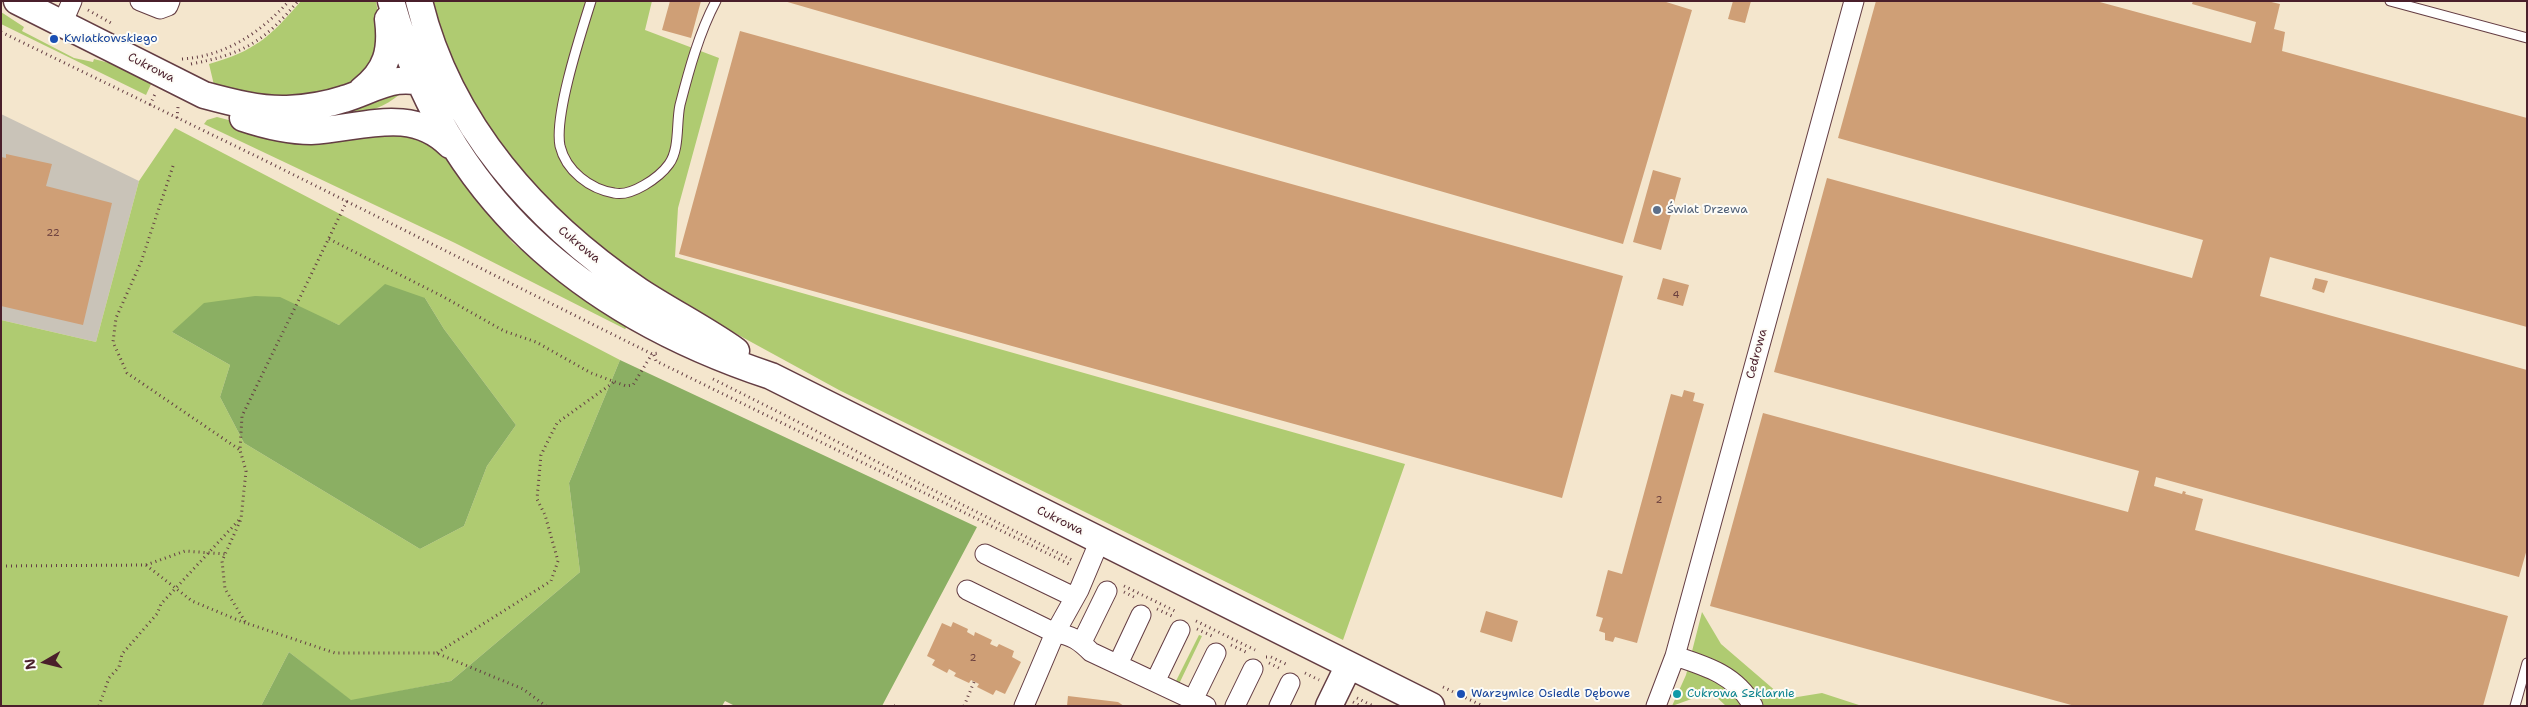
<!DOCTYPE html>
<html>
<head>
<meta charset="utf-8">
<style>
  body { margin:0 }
  #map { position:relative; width:2528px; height:707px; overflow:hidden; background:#f4e6cd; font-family:"Shantell Sans",sans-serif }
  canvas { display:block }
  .frame { position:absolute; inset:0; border:2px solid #4a1f2b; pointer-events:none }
  .north { position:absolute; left:20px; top:637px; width:50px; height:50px; -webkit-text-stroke:4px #fdfcf7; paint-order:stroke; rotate:262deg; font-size:14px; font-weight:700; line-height:20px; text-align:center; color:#4a1f2b }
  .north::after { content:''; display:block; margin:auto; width:18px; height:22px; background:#4a1f2b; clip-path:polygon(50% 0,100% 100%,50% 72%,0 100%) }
</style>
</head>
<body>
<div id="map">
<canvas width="2528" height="707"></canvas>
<div class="frame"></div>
<div class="north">N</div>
</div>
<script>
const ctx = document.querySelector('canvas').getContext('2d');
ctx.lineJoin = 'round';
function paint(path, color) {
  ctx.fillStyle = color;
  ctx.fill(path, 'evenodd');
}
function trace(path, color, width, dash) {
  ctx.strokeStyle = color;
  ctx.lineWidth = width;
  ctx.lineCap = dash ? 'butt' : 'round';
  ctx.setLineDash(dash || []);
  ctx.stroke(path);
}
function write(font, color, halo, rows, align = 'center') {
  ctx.font = font + ' "Shantell Sans",sans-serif';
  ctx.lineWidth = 4;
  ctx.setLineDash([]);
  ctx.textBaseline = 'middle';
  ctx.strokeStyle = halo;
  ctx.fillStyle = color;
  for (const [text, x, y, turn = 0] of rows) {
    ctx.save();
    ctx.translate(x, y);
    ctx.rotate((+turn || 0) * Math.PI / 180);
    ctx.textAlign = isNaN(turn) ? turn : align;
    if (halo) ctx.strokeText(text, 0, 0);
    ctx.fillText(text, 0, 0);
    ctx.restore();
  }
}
const industrial = new Path2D(`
  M1 114 139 181 96 342 1 320Z`);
const green = new Path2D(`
  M301 1H376L382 40 365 76 342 90 275 100 214 85 209 64C255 51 270 37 301 1Z
  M429 1H652L645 30 719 58 678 208 675 257 1405 464 1343 640 839 390 667 296 574 227 527 181 486 130 463 89Z
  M1 12 24 27 22 31 74 58 93 62 94 59 121 66 152 82 146 95 1 24Z
  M400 94C370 120 330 116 292 117Z
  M217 117 317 143 350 140 396 131 424 139 446 158 476 199 513 243 567 287 629 325 625 329 455 243 204 124 207 120Z
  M175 128 620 360 569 483 580 572 451 681 351 701 289 652 261 706H1V320L96 342 139 181ZM425 298 444 329 516 425 487 466 464 526 420 549 244 443 220 397 230 365 172 332 318 316 339 325Z
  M1702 612 1721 644 1785 699 1822 693 1862 706H1726L1711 692 1672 706 1686 675Z
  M1199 635 1202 636 1179 684 1175 683Z`);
const forest = new Path2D(`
  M385 284 425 298 444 329 516 425 487 466 464 526 420 549 244 443 220 397 230 365 172 332 204 303 255 296 280 297 339 325Z
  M620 360 977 527 882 706H735L725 701 722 706H261L289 652 351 700 451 681 580 572 569 483Z`);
const building = new Path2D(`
  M670 1H701L691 38 662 30Z
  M784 1H1663L1692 10 1623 244Z
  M1733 1H1751L1745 23 1728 19Z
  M1876 1H2096L2251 43 2256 22 2192 4 2193 1H2267L2280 4 2274 29 2285 32 2282 51 2527 118V327L2270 257 2260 296 2527 370V549L2519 577 2156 477 2154 486 2182 494 2183 491 2186 492 2185 494 2203 499 2195 530 2508 616 2483 706H2075L1710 606 1763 413 2128 512 2139 471 1774 372 1827 178 2192 278 2203 240 1838 138Z
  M740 31 1623 276 1562 498 679 254Z
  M6 154 52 164 46 186 112 203 83 325 1 306V157L6 158Z
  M1653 170 1681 178 1661 250 1633 242Z
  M1663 278 1689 285 1683 306 1657 299Z
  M2315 278 2328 281 2324 293 2312 289Z
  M1684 390 1695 393 1693 401 1704 404 1637 643 1615 637 1613 642 1605 640V633L1599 631 1603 618 1596 616 1608 570 1622 574 1671 394 1682 397Z
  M1486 611 1518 621 1512 642 1480 632Z
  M953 622 968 629 967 632 974 636 975 632 992 640 990 644 997 647 999 644 1014 651 1012 657 1021 662 1005 694 996 690 993 695 977 687 979 684 971 680 969 683 954 676 956 673 949 669 947 673 932 665 935 660 927 656 942 623 951 627Z
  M1675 689 1681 691 1679 698 1673 696Z
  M1068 696 1118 702 1124 706H1067Z`);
const path = new Path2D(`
  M88 10 111 23
  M1 32 264 160 652 354 659 353
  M182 59C226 56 260 33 289 1
  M191 64C243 54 264 42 298 1
  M150 105 155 94
  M177 118 178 107
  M173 166 141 262 116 318 113 342 127 373 240 450
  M347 201 242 416 240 450 246 471 241 519 222 561 225 589 246 623 335 653H436L523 689 546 706
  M329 239 442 296 504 331 536 342 591 373 626 386 633 385 652 354
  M654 355 656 361 1071 565
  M713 379 1074 561
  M146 565 185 551 225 554
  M1 566 146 565 192 601 245 623
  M1124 586 1177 612
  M1124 592 1136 598
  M1157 609 1172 616
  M1196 621 1255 650
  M1197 629 1212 636
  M1231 645 1246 652
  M437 653 551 581 558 561 545 515 537 499 541 455 557 423 614 382
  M1266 657H1271L1288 665
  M1269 663 1281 669
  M1305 673 1319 680
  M1443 687 1483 706
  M1357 698 1373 706
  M1353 702 1361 706
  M99 706 109 678 119 667 122 654 157 614 161 604 239 520
  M894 706H895
  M964 706 974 682`);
const lane = new Path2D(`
  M591 1C581 33 554 115 560 146 566 171 590 189 614 193 631 197 659 178 669 164 680 149 676 123 680 105 689 70 699 33 716 1
  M2390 1 2527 38
  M2515 706 2527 663`);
const street = new Path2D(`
  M140 1 160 9 168 6 170 1
  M62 24 72 1
  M985 554 1074 597
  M967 590 1055 633C1072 635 1080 641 1091 652L1206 706
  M1082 642 1107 591
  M1675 656C1706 666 1736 675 1753 706
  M1118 664 1141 615
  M1155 682 1180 630
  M1193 700 1216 653
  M1024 706 1055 633 1079 590 1100 540
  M1235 706 1253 669
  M1279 706 1290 683
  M1656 706 1675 656 1854 1`);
const secondary = new Path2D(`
  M17 1 204 95C230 102 260 110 287 109 306 108 326 105 344 99 374 90 400 70 432 87
  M391 1C446 198 581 313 771 376L1431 706
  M419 1C449 125 536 221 639 291 671 312 705 329 736 351
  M362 90C387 71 392 50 388 19
  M243 118C264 125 289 131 311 131 360 129 410 105 450 145
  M1329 706 1349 665`);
const markers = [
  [54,39,5,"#1a4fb4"],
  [1657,210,5,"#5c6f8a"],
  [1461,694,5,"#1a4fb4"],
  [1677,694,5,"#0f9aa8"]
];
const numberNames = [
  ["22",53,233],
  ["4",1676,295],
  ["2",1659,500],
  ["2",973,658]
];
const transitNames = [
  ["Kwiatkowskiego",64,39],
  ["Warzymice Osiedle Dębowe",1471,694]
];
const streetNames = [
  ["Cukrowa",151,68,27],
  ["Cukrowa",579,245,39],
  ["Cedrowa",1757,354,-75],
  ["Cukrowa",1060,521,26]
];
const serviceNames = [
  ["Świat Drzewa",1667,210]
];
const cultureNames = [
  ["Cukrowa Szklarnie",1687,694]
];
paint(industrial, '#c9c3b8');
paint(green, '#afcb71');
paint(forest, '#8baf63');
paint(building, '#cf9f76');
trace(lane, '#643d43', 11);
trace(street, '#643d43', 21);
trace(secondary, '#643d43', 29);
trace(path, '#643d43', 3, [1, 4]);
trace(lane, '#fff', 9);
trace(street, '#fff', 19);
trace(secondary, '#fff', 26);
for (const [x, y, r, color] of markers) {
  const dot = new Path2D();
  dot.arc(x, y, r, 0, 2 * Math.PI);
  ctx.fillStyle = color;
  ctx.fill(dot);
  trace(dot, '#fdfcf7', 2);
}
write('10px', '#6b3f3e', null, numberNames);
write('12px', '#164399', '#fdfcf7', transitNames, 'left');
write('12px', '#4a1f2b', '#fdfcf7', streetNames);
write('12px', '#4e5e75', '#fdfcf7', serviceNames, 'left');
write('12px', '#0d838f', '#fdfcf7', cultureNames, 'left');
</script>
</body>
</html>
